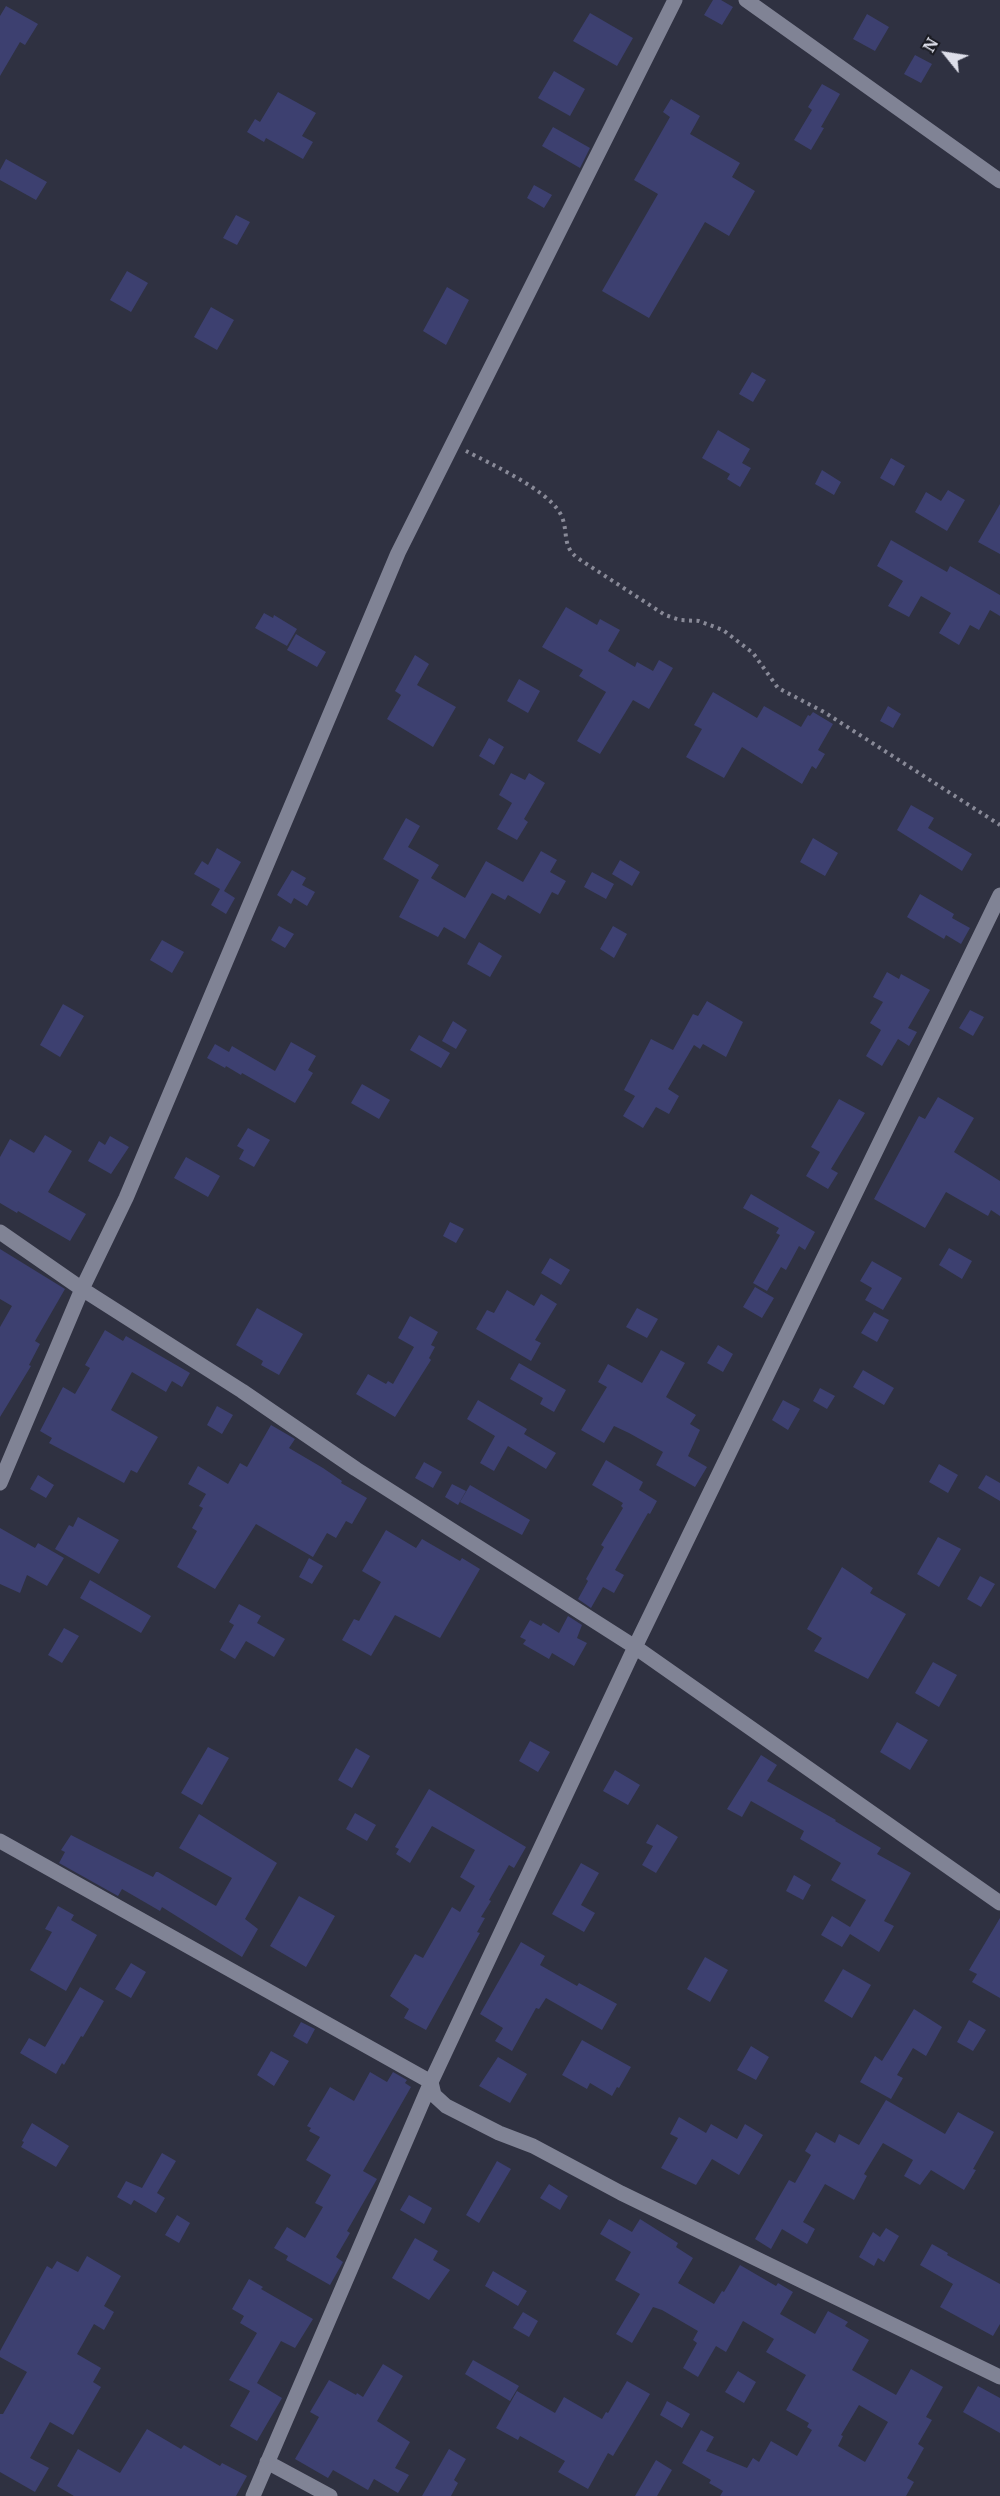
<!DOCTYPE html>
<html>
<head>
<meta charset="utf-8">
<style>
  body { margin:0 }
  #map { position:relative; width:1000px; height:2496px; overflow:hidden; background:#2f3141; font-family:Merriweather,serif }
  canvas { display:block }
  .north { position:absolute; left:916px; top:24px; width:60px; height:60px; -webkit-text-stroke:4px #191a21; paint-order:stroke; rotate:300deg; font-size:16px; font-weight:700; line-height:24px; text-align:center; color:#dedfea }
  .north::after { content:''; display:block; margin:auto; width:21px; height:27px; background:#dedfea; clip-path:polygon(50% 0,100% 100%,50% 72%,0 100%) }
</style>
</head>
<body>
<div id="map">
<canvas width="1000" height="2496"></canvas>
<div class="north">N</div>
</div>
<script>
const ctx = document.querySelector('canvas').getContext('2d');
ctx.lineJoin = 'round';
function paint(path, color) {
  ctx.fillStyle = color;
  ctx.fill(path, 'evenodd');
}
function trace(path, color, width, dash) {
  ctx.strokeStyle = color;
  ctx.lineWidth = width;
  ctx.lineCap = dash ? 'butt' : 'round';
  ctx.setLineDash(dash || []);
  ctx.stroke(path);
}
const building = new Path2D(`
  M713 0H721L733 7 722 25 704 15Z
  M6 6 38 24 25 45 20 42 0 76V16Z
  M590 13 633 38 617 66 573 41Z
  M867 14 889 27 875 51 853 39Z
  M915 55 932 64 921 83 904 74Z
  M554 71 585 89 570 116 538 98Z
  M822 84 840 94 821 127 824 128 811 150 794 140 812 110 808 107Z
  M278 92 316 113 302 136 313 142 303 159 266 138 264 142 247 132 255 119 260 122Z
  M671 99 700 116 690 134 740 163 732 177 755 191 729 236 705 222 649 318 602 291 658 194 634 180 670 117 663 112Z
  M553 127 590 148 580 168 542 146Z
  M6 159 47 182 36 200 0 180V170Z
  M534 185 552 195 544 208 527 198Z
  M236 215 250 222 237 245 223 238Z
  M127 271 148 283 131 312 110 300Z
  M447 287 469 300 446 345 423 331Z
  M211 307 234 320 217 350 194 337Z
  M752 372 766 380 753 402 739 394Z
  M718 430 750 449 742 463 751 468 740 487 727 479 730 474 702 458Z
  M891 458 905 466 894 486 880 478Z
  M822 470 841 482 834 495 815 484Z
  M948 490 965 500 947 531 915 512 926 492 941 501Z
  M1000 504V554L978 542Z
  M891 540 947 572 950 566 1000 595V616L990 610 979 630 970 625 959 645 939 633 951 613 921 596 909 617 888 606 903 581 877 566Z
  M566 607 597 625 600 619 620 630 608 651 635 667 637 662 653 671 659 660 673 668 649 709 633 700 600 754 577 741 606 692 579 676 583 670 542 647Z
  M264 613 273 618 274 615 297 629 287 646 255 628Z
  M296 634 326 652 317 667 287 650Z
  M415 655 429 664 417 685 456 707 433 747 387 719 401 695 395 691Z
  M519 679 540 691 528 713 507 701Z
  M713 692 757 718 764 706 801 727 808 715 810 716 813 712 833 724 818 750 825 754 816 769 812 766 802 784 742 747 724 778 686 757 702 729 694 725Z
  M888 706 901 714 893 728 880 721Z
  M489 738 504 747 494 765 479 756Z
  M511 773 525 780 529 773 545 783 524 819 528 822 517 840 497 829 512 803 499 795Z
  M911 805 934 818 928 828 972 854 962 871 897 830Z
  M406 818 420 826 408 847 439 865 431 878 465 898 486 861 523 882 541 851 557 860 550 872 566 881 558 895 552 892 540 914 508 895 505 900 492 893 465 939 444 927 438 937 399 917 419 880 383 859Z
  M813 838 838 853 825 876 800 862Z
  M217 848 241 862 224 891 235 898 226 914 211 905 220 889 194 874 202 861 208 865Z
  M620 860 640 872 632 886 612 874Z
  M292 870 306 878 302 885 315 892 307 906 294 898 291 904 277 895Z
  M592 872 614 884 606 899 584 887Z
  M920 894 954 914 952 918 970 928 961 944 946 935 944 939 907 917Z
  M279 926 294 934 285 948 271 940Z
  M613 926 627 934 614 958 600 949Z
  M162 940 184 952 172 973 150 960Z
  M479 942 502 956 490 977 467 964Z
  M887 972 899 979 901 974 930 990 908 1028 917 1032 909 1046 898 1039 882 1066 866 1056 881 1030 870 1023 883 1002 873 997Z
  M707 1001 743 1022 726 1057 703 1044 700 1049 694 1045 668 1089 679 1096 669 1114 656 1107 643 1128 623 1116 635 1096 624 1090 651 1039 673 1050 693 1014 698 1016Z
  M63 1004 84 1016 60 1057 40 1045Z
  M970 1010 984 1017 973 1036 959 1028Z
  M453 1021 467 1030 456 1049 442 1041Z
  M419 1035 450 1053 441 1068 410 1050Z
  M291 1042 316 1056 308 1070 313 1073 295 1103 242 1073 241 1075 226 1066 225 1068 207 1058 215 1044 229 1052 232 1046 275 1071Z
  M362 1084 390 1100 379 1119 351 1103Z
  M938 1097 974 1118 954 1152 1000 1181V1216L991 1210 988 1216 946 1192 925 1228 874 1199 919 1116 925 1119Z
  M839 1099 865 1113 831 1169 838 1173 828 1189 806 1176 820 1152 811 1147Z
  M248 1128 270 1140 254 1167 239 1159 244 1150 237 1146Z
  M45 1135 72 1151 48 1192 86 1214 70 1241 18 1211 17 1213 0 1203V1157L10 1139 34 1153Z
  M110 1136 129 1147 111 1174 88 1161 99 1141 105 1145Z
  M186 1157 220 1176 208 1197 174 1178Z
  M751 1194 815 1232 805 1250 799 1246 786 1270 781 1267 767 1291 753 1283 780 1235 776 1233 779 1228 743 1208Z
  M450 1222 464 1229 456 1243 443 1236Z
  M949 1248 972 1261 962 1279 939 1265Z
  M0 1249 65 1289 35 1341 40 1344 29 1365 31 1366 0 1417V1327L12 1306 0 1299Z
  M550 1258 570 1270 561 1285 541 1273Z
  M872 1261 902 1278 883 1310 865 1300 872 1288 860 1281Z
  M755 1287 774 1298 762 1318 743 1307Z
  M507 1290 534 1306 541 1294 557 1304 535 1340 541 1343 531 1361 476 1329 487 1310 494 1313Z
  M257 1308 303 1334 279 1375 261 1365 263 1361 236 1345Z
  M637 1308 658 1319 647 1338 626 1327Z
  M874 1312 889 1320 877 1342 861 1333Z
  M410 1316 438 1332 431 1345 435 1347 429 1358 431 1360 395 1417 356 1394 368 1374 386 1384 388 1381 393 1384 414 1347 398 1338Z
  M105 1330 123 1341 126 1336 190 1373 182 1387 172 1381 166 1392 132 1372 111 1410 158 1437 137 1473 131 1470 124 1483 49 1443 52 1438 40 1431 63 1387 75 1394 90 1368 85 1365Z
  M718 1345 733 1354 723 1372 707 1363Z
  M661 1350 685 1363 666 1397 696 1415 690 1424 700 1430 688 1456 707 1467 695 1487 656 1465 663 1452 629 1433 614 1426 604 1443 581 1430 607 1387 598 1382 608 1364 642 1383Z
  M519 1363 566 1390 554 1412 540 1404 543 1398 510 1379Z
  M863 1370 894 1388 884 1405 853 1387Z
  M820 1388 835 1396 827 1409 813 1401Z
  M478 1400 527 1429 524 1434 556 1453 546 1469 508 1446 494 1471 480 1463 495 1436 467 1419Z
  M783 1400 800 1409 788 1430 772 1420Z
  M217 1406 233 1415 222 1434 207 1425Z
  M271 1425 295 1439 289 1448 323 1468 342 1481 341 1483 367 1498 352 1524 346 1521 336 1538 327 1533 313 1557 256 1524 215 1589 177 1567 197 1531 192 1528 203 1508 199 1506 206 1494 188 1484 198 1466 228 1484 240 1463 247 1467Z
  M606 1460 643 1482 639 1490 657 1501 650 1514 648 1513 615 1570 624 1575 614 1593 603 1587 591 1608 578 1599 588 1581 586 1579 604 1547 601 1545 623 1508 621 1506 623 1503 592 1485Z
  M424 1462 442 1472 433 1488 415 1478Z
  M939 1464 958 1475 948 1493 929 1482Z
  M38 1475 54 1485 46 1498 30 1489Z
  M986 1475 1000 1483V1501L978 1488Z
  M452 1484 466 1491 458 1505 445 1497Z
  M470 1485 530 1520 522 1535 460 1502Z
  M78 1517 119 1540 99 1574 55 1549 69 1525 73 1527Z
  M0 1528 35 1548 38 1543 64 1558 47 1586 27 1575 20 1593 0 1584Z
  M386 1530 416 1548 422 1539 460 1561 462 1558 480 1569 440 1638 395 1615 371 1656 342 1640 354 1619 359 1621 381 1582 362 1571Z
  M938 1537 961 1549 939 1587 917 1574Z
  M309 1558 323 1566 312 1584 299 1577Z
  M842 1567 873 1588 870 1593 906 1614 868 1679 814 1651 822 1638 807 1629Z
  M980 1576 995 1584 981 1607 967 1599Z
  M90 1580 151 1616 141 1633 80 1598Z
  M239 1604 261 1616 257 1623 285 1639 274 1657 246 1641 235 1659 220 1650 234 1625 229 1622Z
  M568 1616 582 1625 577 1638 587 1643 574 1666 552 1653 549 1659 523 1644 526 1640 520 1637 530 1620 541 1626 543 1623 559 1633Z
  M64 1628 79 1636 62 1663 48 1655Z
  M933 1662 957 1675 939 1707 915 1693Z
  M897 1722 928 1740 910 1770 880 1752Z
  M530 1741 550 1752 538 1772 519 1761Z
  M208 1747 229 1758 202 1805 181 1793Z
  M356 1748 370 1756 352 1788 338 1780Z
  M761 1755 777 1765 767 1781 836 1820 835 1821 881 1848 877 1854 911 1873 884 1921 894 1926 879 1952 850 1934 842 1947 821 1935 832 1916 850 1927 866 1900 831 1880 841 1863 800 1839 804 1831 751 1801 742 1817 727 1809Z
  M615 1770 640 1785 628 1805 603 1791Z
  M429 1789 526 1847 514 1868 509 1865 489 1900 491 1901 481 1917 485 1918 477 1932 480 1933 426 2030 404 2018 409 2009 390 1996 415 1954 423 1958 452 1907 460 1912 475 1886 460 1877 475 1850 432 1826 410 1863 396 1854 399 1849 395 1847Z
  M355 1813 376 1825 367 1841 346 1829Z
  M199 1814 277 1863 245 1919 258 1929 242 1957 162 1907 160 1911 122 1889 118 1896 59 1863 65 1852 61 1850 71 1835 153 1877 156 1872H158L216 1906 232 1878 179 1848Z
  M657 1824 678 1837 656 1873 642 1865 653 1846 646 1843Z
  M581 1863 599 1873 581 1905 595 1913 584 1932 552 1914Z
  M794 1875 811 1885 803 1900 786 1891Z
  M299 1896 335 1916 306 1967 270 1946Z
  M58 1906 74 1915 71 1920 97 1935 66 1991 30 1970 52 1932 45 1929Z
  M1000 1918V1998L972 1982 977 1974 969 1970Z
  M521 1942 545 1956 540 1965 577 1986 579 1983 617 2004 602 2030 546 1998 539 2009 536 2008 512 2051 495 2041 503 2028 480 2014Z
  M705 1957 728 1970 710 2002 687 1989Z
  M131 1963 146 1972 131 1998 115 1989Z
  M843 1969 871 1985 852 2018 824 2001Z
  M80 1987 104 2001 83 2037 81 2036 64 2065 62 2063 56 2074 20 2053 29 2038 45 2047Z
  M914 2009 942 2027 926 2056 913 2048 897 2075 903 2078 891 2099 860 2082 875 2056 882 2061Z
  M969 2020 986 2030 973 2051 957 2042Z
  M301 2022 315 2029 307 2044 293 2036Z
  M582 2040 631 2067 619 2088 617 2087 612 2096 590 2083 587 2089 562 2075Z
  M751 2046 769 2057 756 2080 737 2070Z
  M271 2051 289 2061 274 2086 257 2075Z
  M498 2057 527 2074 510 2103 479 2086Z
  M370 2072 387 2082 393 2072 407 2080 405 2083 411 2087 363 2171 377 2179 347 2231 350 2233 336 2257 343 2262 330 2285 286 2260 288 2256 274 2248 287 2227 305 2238 323 2207 315 2203 331 2175 306 2160 320 2137 309 2131 311 2128 307 2126 330 2087 354 2101Z
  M886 2100 945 2134 958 2112 994 2132 973 2169 976 2170 964 2190 931 2170 920 2185 904 2176 913 2160 883 2143 864 2174 867 2176 854 2200 825 2184 803 2222 815 2229 807 2244 782 2229 771 2249 755 2239 789 2180 795 2183 811 2155 805 2151 816 2132 835 2143 839 2134 859 2145Z
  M679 2117 706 2133 711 2124 737 2139 745 2124 763 2135 739 2175 712 2159 696 2185 661 2168 678 2138 670 2134Z
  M32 2123 69 2146 56 2167 21 2147 24 2142 22 2141Z
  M162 2153 176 2161 157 2193 165 2198 156 2213 134 2200 131 2205 117 2197 126 2181 142 2188Z
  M497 2161 511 2169 479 2223 466 2215Z
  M549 2184 568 2196 560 2210 540 2198Z
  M409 2195 432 2208 424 2224 400 2210Z
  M177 2215 190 2223 179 2243 165 2235Z
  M609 2219 632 2232 640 2219 678 2243 676 2247 693 2258 678 2283 714 2304 722 2291 724 2292 740 2265 776 2286 778 2283 793 2292 780 2314 815 2334 828 2311 848 2322 845 2326 869 2340 852 2370 896 2395 911 2369 943 2387 926 2417 932 2420 918 2444 924 2448 907 2478 914 2482 906 2496H720L723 2491 709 2483 711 2480 682 2463 701 2430 714 2437 706 2451 747 2468 753 2458 759 2462 771 2441 797 2456 812 2430 807 2427 809 2423 786 2410 806 2375 766 2352 774 2339 743 2321 726 2352 716 2346 698 2377 683 2368 697 2343 693 2340 698 2331 662 2310 653 2307 632 2343 616 2334 640 2294 615 2280 631 2252 600 2234ZM859 2405 888 2422 865 2462 838 2446 843 2436 841 2435Z
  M886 2228 899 2236 884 2262 878 2258 874 2266 859 2257 873 2232 880 2237Z
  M415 2238 438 2251 433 2260 450 2270 429 2300 392 2278Z
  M932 2244 948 2253 947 2255 1000 2284V2324L993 2336 940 2307 953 2284 920 2265Z
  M87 2256 121 2276 104 2306 114 2312 104 2330 94 2324 77 2354 101 2368 93 2382 101 2387 73 2435 50 2422 30 2458 49 2468 35 2492 0 2472V2414H3L27 2372 0 2357V2351L47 2266 52 2269 57 2261 78 2272Z
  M493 2271 527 2291 518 2306 485 2286Z
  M249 2279 263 2287 261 2289 313 2319 295 2348 281 2341 257 2383 282 2398 257 2441 230 2426 250 2391 229 2380 257 2333 240 2323 244 2316 232 2309Z
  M523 2312 538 2321 529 2337 513 2328Z
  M473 2360 519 2386 510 2401 465 2374Z
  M383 2364 403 2376 377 2421 410 2442 395 2468 409 2475 398 2493 374 2479 368 2490 333 2470 328 2478 295 2459 319 2417 310 2412 329 2380 356 2395 357 2393 363 2397Z
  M738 2371 756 2382 744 2403 725 2392Z
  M627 2381 650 2394 613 2456 608 2453 588 2489 558 2472 565 2461 520 2436 518 2440 496 2428 517 2391 555 2413 564 2397 602 2419 606 2412 608 2413Z
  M978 2386 1000 2398V2433L963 2412Z
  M667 2401 690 2414 682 2428 660 2415Z
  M147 2429 181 2449 184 2445 220 2466 222 2463 247 2476 236 2496H74L57 2486 78 2449 120 2473Z
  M449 2449 466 2459 454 2480 458 2483 451 2496H422Z
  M656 2460 672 2470 657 2496H635Z`);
const path = new Path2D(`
  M466 451C491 464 546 489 560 513 570 531 560 546 579 559L665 615 680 620 699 621 723 630 753 653 778 688 824 712 1000 825`);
const minor = new Path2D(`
  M746 0 1000 181
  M0 1232 82 1289 242 1391 356 1469 635 1647 1000 1903
  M0 1483 82 1289 126 1198 398 553 675 0
  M0 1841 431 2082 434 2095 446 2106 499 2133 533 2146 621 2193 1000 2377
  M267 2462 330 2496
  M253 2496 431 2082 635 1647 1000 895`);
paint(building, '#3d4070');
trace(path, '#898a98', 4, [3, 4.5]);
trace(minor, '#808395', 15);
</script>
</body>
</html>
